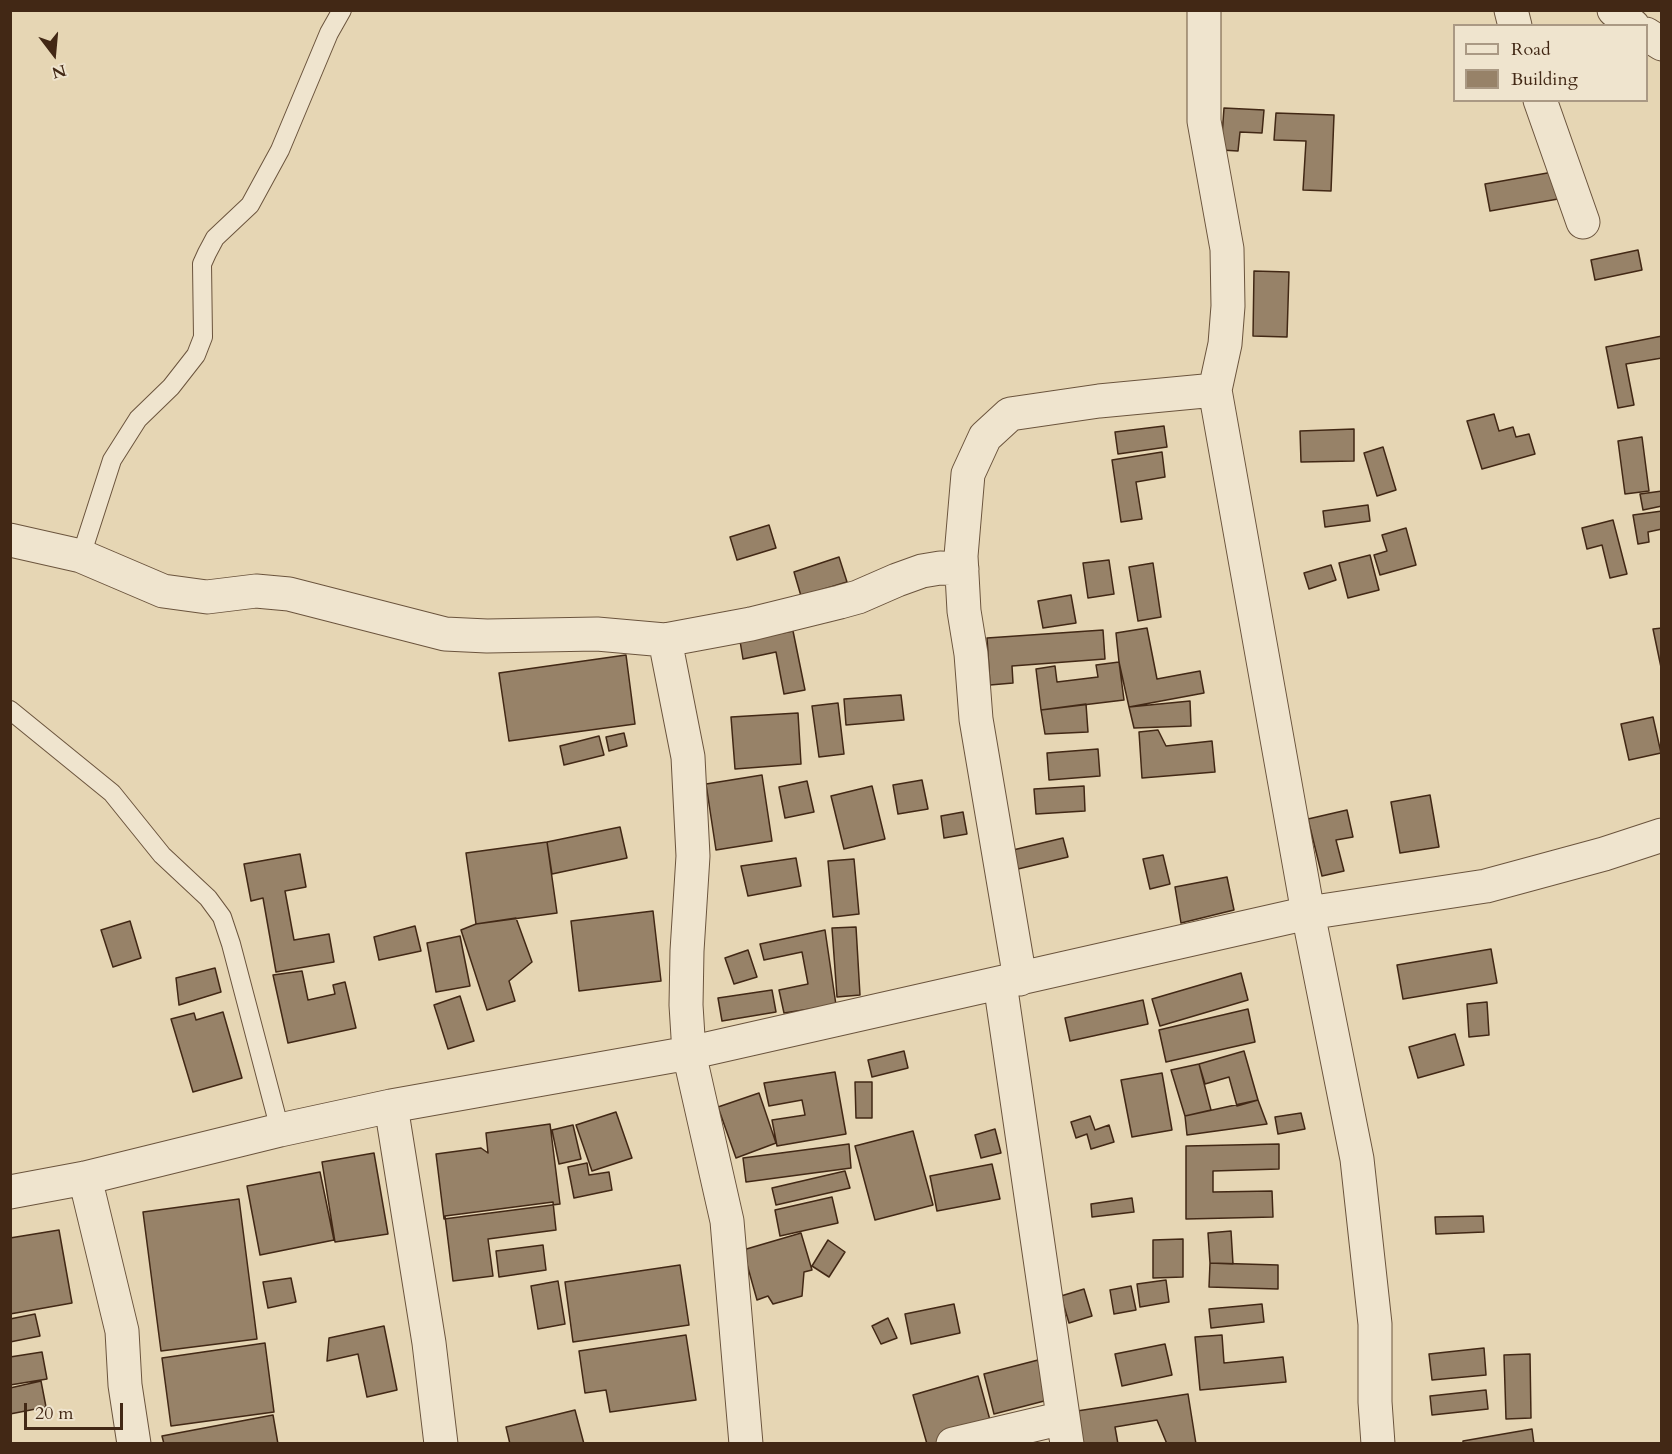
<!DOCTYPE html>
<html>
<head>
<meta charset="utf-8">
<style>
  body { margin:0 }
  #map { position:relative; width:1672px; height:1454px; overflow:hidden; background:#e6d6b4; font-family:Cardo,serif }
  canvas { display:block }
  .frame { position:absolute; inset:0; border:12px solid #422815; pointer-events:none }
  .legend { position:absolute; left:1453px; top:24px; width:195px; height:78px; box-sizing:border-box; background:#efe4ce; border:2px solid #aa9984; margin:0; padding:8px 10px; list-style:none; font-size:18px; color:#422815 }
  .legend li { display:flex; align-items:center; gap:12px; height:30px }
  .legend b { width:30px; border:2px solid #aa9984 }
  .north { position:absolute; left:24px; top:24px; width:60px; height:60px; -webkit-text-stroke:4px #efe4ce; paint-order:stroke; rotate:164deg; font-size:16px; font-weight:700; line-height:24px; text-align:center; color:#422815 }
  .north::after { content:''; display:block; margin:auto; width:21px; height:27px; background:#422815; clip-path:polygon(50% 0,100% 100%,50% 72%,0 100%) }
  .scale { position:absolute; left:24px; top:1403px; width:99px; height:27px; box-sizing:border-box; border:3px solid #422815; border-top:0; padding-left:8px; font-size:18px; line-height:21px; white-space:nowrap; color:#422815; -webkit-text-stroke:4px #efe4ce; paint-order:stroke }
</style>
</head>
<body>
<div id="map">
<canvas width="1672" height="1454"></canvas>
<div class="frame"></div>
<ul class="legend">
<li><b style="height:8px;background:#efe4ce"></b>Road</li>
<li><b style="height:16px;background:#978268"></b>Building</li>
</ul>
<div class="north">N</div>
<div class="scale">20 m</div>
</div>
<script>
const ctx = document.querySelector('canvas').getContext('2d');
ctx.lineJoin = 'round';
function paint(path, color) {
  ctx.fillStyle = color;
  ctx.fill(path, 'evenodd');
}
function trace(path, color, width, dash) {
  ctx.strokeStyle = color;
  ctx.lineWidth = width;
  ctx.lineCap = dash ? 'butt' : 'round';
  ctx.setLineDash(dash || []);
  ctx.stroke(path);
}
const building = new Path2D(`
  M1224 108 1264 110 1262 133 1240 132 1238 151 1221 150Z
  M1276 113 1334 115 1331 191 1303 190 1306 141 1274 140Z
  M1553 172 1558 199 1490 211 1485 184Z
  M1638 250 1642 270 1595 280 1591 260Z
  M1254 271 1289 272 1287 337 1253 336Z
  M1662 336V358L1626 364 1634 405 1618 408 1606 347Z
  M1494 414 1499 431 1513 427 1516 437 1529 434 1535 454 1482 469 1467 421Z
  M1164 426 1167 447 1118 454 1115 432Z
  M1354 429V461L1301 462 1300 431Z
  M1642 437 1649 491 1625 494 1618 441Z
  M1383 447 1396 490 1377 496 1364 453Z
  M1162 452 1165 477 1136 482 1142 519 1121 522 1112 460Z
  M1662 491V506L1643 510 1640 494Z
  M1368 505 1370 521 1325 527 1323 511Z
  M1662 511V529L1648 532 1649 542 1638 544 1633 515Z
  M1613 520 1627 574 1610 578 1602 545 1587 549 1582 528Z
  M769 525 776 548 737 560 730 537Z
  M1406 528 1416 565 1380 575 1374 555 1387 551 1382 535Z
  M1370 555 1379 590 1348 598 1339 563Z
  M839 557 847 582 801 596 794 572Z
  M1109 560 1114 594 1088 598 1083 563Z
  M1153 563 1161 617 1138 621 1129 567Z
  M1331 565 1336 580 1309 589 1304 573Z
  M1071 595 1076 623 1043 628 1038 601Z
  M1147 628 1157 679 1200 671 1204 693 1129 707 1119 662 1116 633Z
  M1662 628V672L1653 629Z
  M1103 630 1105 659 1012 666 1013 683 990 685 987 638Z
  M793 631 805 690 784 694 776 652 743 659 740 641Z
  M626 655 635 724 509 741 499 673Z
  M1119 662 1124 700 1041 710 1036 669 1055 666 1057 682 1098 677 1096 665Z
  M901 695 904 720 846 725 844 699Z
  M1190 701 1191 726 1134 728 1129 707Z
  M838 703 844 754 819 757 812 706Z
  M1086 704 1088 732 1045 734 1041 710Z
  M798 713 801 764 735 769 731 717Z
  M1653 717 1661 753 1629 760 1621 724Z
  M1158 730 1166 746 1212 741 1215 772 1142 778 1139 732Z
  M624 733 627 746 609 751 606 737Z
  M599 736 604 755 564 765 560 746Z
  M1098 749 1100 776 1049 780 1047 753Z
  M762 775 772 841 716 850 706 784Z
  M922 780 928 809 898 814 893 785Z
  M807 781 814 812 785 818 779 787Z
  M872 786 885 839 844 849 831 796Z
  M1084 786 1085 811 1036 814 1034 789Z
  M1430 795 1439 847 1400 853 1391 802Z
  M1347 810 1353 837 1336 840 1344 871 1322 876 1308 819Z
  M963 812 967 834 944 838 941 816Z
  M620 827 627 858 552 874 547 842Z
  M1063 838 1068 857 1018 869 1013 850Z
  M547 842 557 913 476 924 466 853Z
  M300 854 306 887 285 891 294 940 329 934 334 962 276 972 263 898 251 901 244 864Z
  M1163 855 1170 884 1150 889 1143 859Z
  M796 858 801 886 748 896 741 866Z
  M854 859 859 914 833 917 828 861Z
  M1227 877 1234 910 1181 923 1175 887Z
  M653 911 661 981 579 991 571 921Z
  M516 918 532 962 509 981 515 1001 487 1010 461 930 476 924Z
  M130 921 141 958 113 967 101 930Z
  M415 926 421 951 379 960 374 937Z
  M856 927 860 995 837 997 832 928Z
  M825 930 836 1005 784 1013 779 990 808 984 802 952 764 960 760 944Z
  M460 936 470 986 436 992 427 943Z
  M1491 949 1497 983 1403 999 1397 965Z
  M748 950 757 977 734 984 725 958Z
  M215 968 221 992 179 1005 176 978Z
  M302 971 308 1000 335 994 333 985 345 982 356 1028 288 1043 273 975Z
  M1241 973 1248 1000 1160 1026 1152 999Z
  M772 990 776 1012 722 1021 718 998Z
  M460 996 474 1041 448 1049 434 1005Z
  M1143 1000 1148 1024 1070 1041 1065 1018Z
  M1487 1002 1489 1035 1469 1037 1467 1004Z
  M1248 1009 1255 1042 1166 1062 1159 1030Z
  M223 1012 242 1078 193 1092 171 1019 194 1013 196 1020Z
  M1455 1034 1464 1065 1418 1078 1409 1047Z
  M904 1051 908 1068 872 1077 868 1060Z
  M1244 1051 1258 1100 1237 1106 1229 1077 1205 1084 1199 1064Z
  M1199 1064 1211 1110 1185 1116 1171 1070Z
  M835 1072 846 1134 777 1146 772 1120 805 1115 802 1100 769 1106 764 1083Z
  M1162 1073 1172 1130 1132 1137 1121 1080Z
  M855 1082H872V1118H856Z
  M759 1093 776 1143 736 1158 718 1107Z
  M1258 1100 1267 1124 1187 1135 1185 1116Z
  M616 1112 632 1158 592 1171 576 1125Z
  M1301 1113 1305 1129 1278 1134 1275 1117Z
  M1090 1116 1095 1130 1109 1125 1114 1142 1091 1149 1087 1134 1076 1138 1071 1122Z
  M550 1124 560 1204 444 1219 436 1154 481 1148 488 1153 486 1133Z
  M573 1125 581 1159 559 1164 552 1130Z
  M995 1129 1001 1153 981 1158 975 1135Z
  M913 1131 933 1205 875 1220 855 1146Z
  M849 1144 851 1168 746 1182 743 1158Z
  M1279 1144V1169L1213 1171V1192L1272 1191 1273 1217 1186 1219V1146Z
  M374 1153 388 1234 335 1242 322 1162Z
  M587 1163 589 1175 609 1172 612 1190 574 1198 568 1167Z
  M992 1164 1000 1199 937 1211 930 1176Z
  M845 1171 850 1188 776 1205 772 1188Z
  M320 1172 334 1240 260 1255 247 1186Z
  M832 1197 838 1223 780 1236 775 1210Z
  M1132 1198 1134 1212 1092 1217 1091 1204Z
  M239 1199 257 1339 161 1351 143 1212Z
  M553 1202 556 1230 488 1239 493 1276 453 1281 445 1216Z
  M1483 1216 1484 1232 1436 1234 1435 1217Z
  M59 1230 72 1303 10 1314V1238Z
  M1231 1231 1233 1264 1210 1263 1208 1233Z
  M801 1233 812 1270 804 1272 802 1296 773 1304 768 1296 757 1300 743 1250Z
  M1183 1239V1277L1153 1278V1240Z
  M828 1240 845 1252 829 1277 812 1266Z
  M543 1245 546 1270 499 1277 496 1251Z
  M1210 1263 1278 1265V1289L1209 1287Z
  M680 1265 689 1325 573 1342 565 1282Z
  M291 1278 296 1302 268 1308 263 1282Z
  M1166 1280 1169 1302 1140 1307 1137 1284Z
  M558 1281 565 1324 538 1329 531 1286Z
  M1131 1286 1136 1310 1114 1314 1110 1290Z
  M1084 1289 1092 1316 1069 1323 1061 1296Z
  M954 1304 960 1333 911 1344 905 1314Z
  M1262 1304 1264 1322 1211 1328 1209 1309Z
  M35 1314 40 1336 10 1342V1319Z
  M888 1318 897 1338 881 1344 872 1326Z
  M384 1326 397 1390 367 1397 358 1354 327 1361 329 1338Z
  M686 1335 696 1400 610 1412 606 1390 585 1393 579 1351Z
  M1222 1335 1224 1363 1283 1357 1286 1382 1200 1390 1195 1337Z
  M265 1343 274 1412 171 1426 162 1358Z
  M1165 1344 1172 1375 1122 1386 1115 1354Z
  M1484 1348 1486 1375 1432 1380 1429 1354Z
  M42 1352 47 1379 10 1385V1357Z
  M1530 1354 1531 1418 1506 1419 1504 1355Z
  M1038 1360 1048 1400 994 1414 984 1374Z
  M978 1376 993 1431 948 1444H927L913 1395Z
  M41 1381 46 1407 10 1414V1388Z
  M1486 1390 1488 1409 1432 1415 1430 1396Z
  M1188 1394 1196 1444H1167L1157 1420 1115 1427 1118 1444H1082L1077 1411Z
  M575 1410 584 1444H510L506 1427Z
  M273 1415 278 1444H164L162 1436Z
  M1532 1429 1534 1444H1463V1441Z`);
const service = new Path2D(`
  M81 556 112 460 138 419 171 387 196 355 203 337 202 264 207 253 215 238 250 205 280 150 329 33 342 10
  M10 710 112 793 162 855 208 898 222 917 231 944 280 1130`);
const minor = new Path2D(`
  M1204 10V121L1227 249 1228 306 1225 344 1215 390 1308 913 1357 1159 1375 1324V1402L1378 1444
  M1511 10 1515 26
  M1614 10 1633 26
  M1646 34 1662 44
  M1540 100 1583 222
  M10 540 81 556 163 591 207 597 256 591 289 594 445 634 487 636 597 634 665 640 751 624 840 602 858 597 897 580 922 571 940 568 962 569
  M665 640 688 757 693 856 687 951 686 1005 689 1053 727 1221 746 1444
  M1020 979 976 719 971 654 964 611 961 556 968 474 985 437 1010 414 1099 401 1215 390
  M1000 983 1067 1444
  M391 1106 429 1343 441 1444
  M85 1178 122 1331 125 1385 134 1444
  M10 1192 85 1178 280 1130 391 1106 689 1053 1308 913 1486 886 1604 854 1662 835
  M953 1444 1063 1418`);
paint(building, '#978268');
trace(building, '#422815', 1.5);
trace(service, '#6b543d', 20);
trace(minor, '#6b543d', 35);
trace(service, '#efe4ce', 18);
trace(minor, '#efe4ce', 33);
</script>
</body>
</html>
